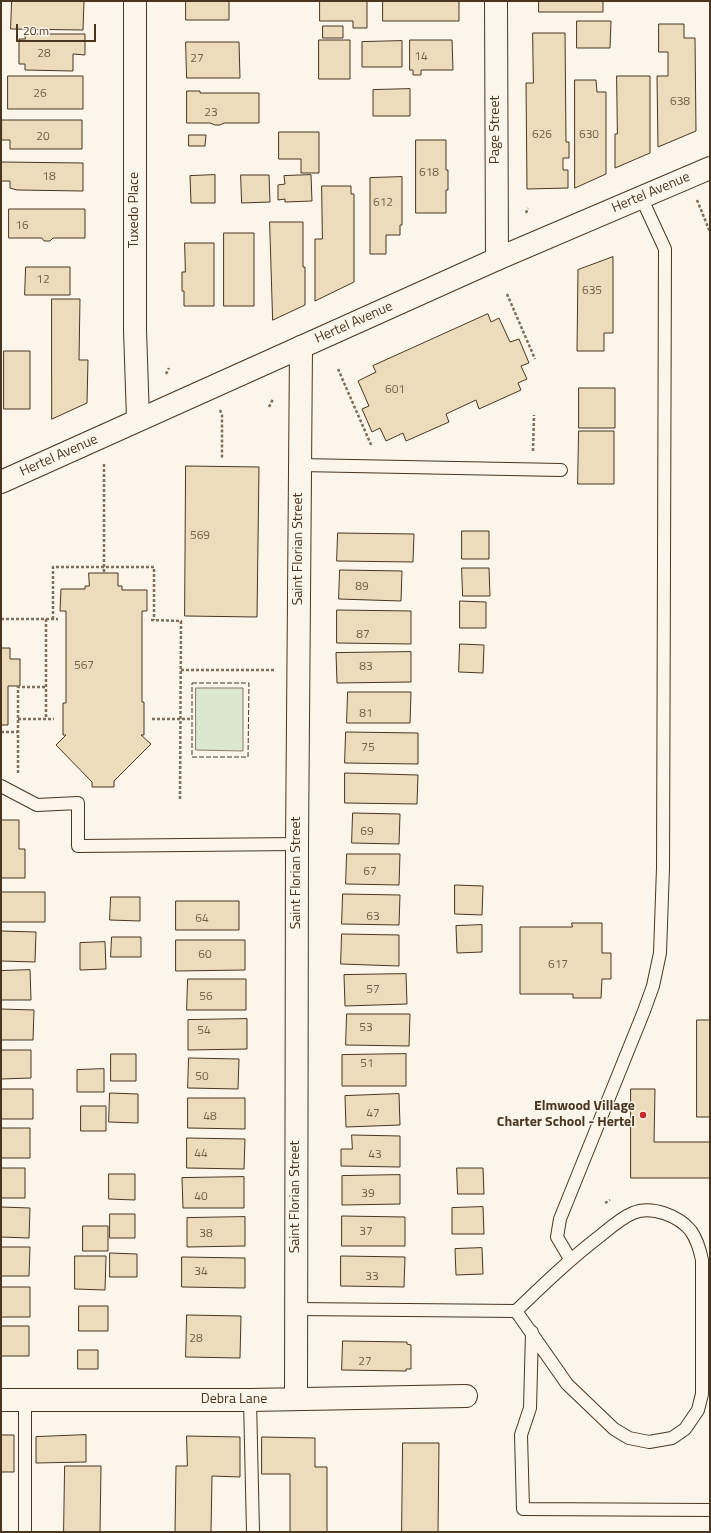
<!DOCTYPE html>
<html>
<head>
<meta charset="utf-8">
<style>
  body { margin:0 }
  #map { position:relative; width:711px; height:1533px; overflow:hidden; background:#fbf6e9; font-family:"Titillium Web",sans-serif }
  canvas { display:block }
  .frame { position:absolute; inset:0; border:2px solid #4a3520; pointer-events:none }
  .scale { position:absolute; left:16px; top:24px; width:80px; height:18px; box-sizing:border-box; border:2px solid #4a3520; border-top:0; padding-left:5px; font-size:12px; line-height:14px; white-space:nowrap; color:#4a3520; -webkit-text-stroke:3px #fbf6e9; paint-order:stroke }
</style>
</head>
<body>
<div id="map">
<canvas width="711" height="1533"></canvas>
<div class="frame"></div>
<div class="scale">20 m</div>
</div>
<script>
const ctx = document.querySelector('canvas').getContext('2d');
ctx.lineJoin = 'round';
function paint(path, color) {
  ctx.fillStyle = color;
  ctx.fill(path, 'evenodd');
}
function trace(path, color, width, dash) {
  ctx.strokeStyle = color;
  ctx.lineWidth = width;
  ctx.lineCap = dash ? 'butt' : 'round';
  ctx.setLineDash(dash || []);
  ctx.stroke(path);
}
function write(font, color, halo, rows, align = 'center') {
  ctx.font = font + ' "Titillium Web",sans-serif';
  ctx.lineWidth = 3;
  ctx.setLineDash([]);
  ctx.textBaseline = 'middle';
  ctx.strokeStyle = halo;
  ctx.fillStyle = color;
  for (const [text, x, y, turn = 0] of rows) {
    ctx.save();
    ctx.translate(x, y);
    ctx.rotate((+turn || 0) * Math.PI / 180);
    ctx.textAlign = isNaN(turn) ? turn : align;
    if (halo) ctx.strokeText(text, 0, 0);
    ctx.fillText(text, 0, 0);
    ctx.restore();
  }
}
const green = new Path2D(`
  M196 688H243V751L196 750Z`);
const building = new Path2D(`
  M12 1H84L83 30 11 29Z
  M186 1H229V20H186Z
  M320 1H367V28H353V21H320Z
  M383 1H459V21H383Z
  M539 1H603V12H539Z
  M577 21H611L610 48H577Z
  M659 24H684V38H695L696 131 658 147 657 76H668V52H659Z
  M323 26H343V38H323Z
  M533 33H565L566 142H569V158H563V170H568V188L527 189 526 83H533Z
  M25 34H85V55L73 54V71L25 70V64H19V39H25Z
  M319 40H350V79H319Z
  M410 40H452L453 70H421V75H413V70H410Z
  M402 41V67H362V42Z
  M186 42H239L240 78H187Z
  M8 76H83V109H8Z
  M617 76H650V153L615 168V134H617Z
  M575 80H596L597 92H606V174L575 188Z
  M410 89V116H373V90Z
  M187 91H200V93H259V123H224L220 125H215L210 123H187Z
  M2 120H82V149H10V140H2Z
  M279 132H319V173H301V159H279Z
  M189 135H206L205 146H189Z
  M416 140H446V170H448V190H446V213H416Z
  M1 162 83 163V191L17 190 10 188V181H1Z
  M215 175V203H191L190 176Z
  M241 175H269L270 202 242 203Z
  M311 175 312 201 285 202V199L278 200V185L285 184 284 176Z
  M402 177V225H400V235H386V254H370V178Z
  M322 186H351V194H354V282L315 301V239H322Z
  M9 209H85V238H53L50 241H44L42 238H9Z
  M270 222H303V267H305V305L273 320Z
  M224 233H254V306H224Z
  M185 243H214V306H184V291H182V272H185Z
  M613 257V333H604V351H577L578 270Z
  M26 267H70V295H25Z
  M52 299H80L79 360H88L87 403 52 419Z
  M488 314 491 322 499 318 510 342 519 339 529 363 521 366 527 379 518 383 521 390 479 409 476 400 446 414 449 422 406 441 403 433 386 441 380 428 372 432 362 409 369 406 358 381 376 372 373 366Z
  M4 351H30V409H4Z
  M579 388H615V428H579Z
  M579 431H614V484H578Z
  M186 466 259 467 257 617 185 616Z
  M462 531H489V559H462Z
  M338 533 414 534 413 562 337 561Z
  M462 568H489L490 596H463Z
  M340 570 402 571 401 601 339 599Z
  M89 573H118V586H122V590H147V611H142V702H144V735H141L151 744 114 781V787H92V782L56 745 66 735H63V703H66V611H60L61 589H85V586H89Z
  M460 601 486 602V628H460Z
  M337 610 411 611V644L337 643Z
  M460 644 484 645 483 673 459 672Z
  M1 648H10V659H20V686H8V725H1Z
  M411 652V682L337 683 336 653Z
  M348 692H411L410 723H347Z
  M346 732 418 733V764L345 763Z
  M345 773 418 775 417 804 345 803Z
  M353 813 400 814 399 844 352 843Z
  M1 820H19V849H25V878H1Z
  M347 854H400L399 885 346 884Z
  M455 885 483 886 482 915 455 914Z
  M1 892H45V922H1Z
  M343 894 400 895 399 925 342 924Z
  M111 897H140V921L110 920Z
  M176 901H239V930H176Z
  M572 923H602V953H611V979H602L601 998H573V994H520V927H572Z
  M482 925V952L457 953 456 926Z
  M1 931 36 932 35 962 1 961Z
  M342 934 399 935V966L341 964Z
  M112 937H141V957H111Z
  M176 940H245V970L176 971Z
  M105 942 106 969 80 970V943Z
  M30 970 31 1000H1V971Z
  M406 974 407 1004 345 1006 344 975Z
  M188 979H246V1010H187Z
  M1 1009 34 1010 33 1040H1Z
  M347 1014H410L409 1046 346 1045Z
  M247 1019V1049L188 1050V1020Z
  M697 1020H710V1117H697Z
  M1 1050H31V1078L1 1079Z
  M111 1054H136V1081H111Z
  M406 1054V1086H342V1055Z
  M189 1058 239 1059 238 1089 188 1088Z
  M104 1069V1092H77V1070Z
  M1 1089H33V1119H1Z
  M631 1089H655L654 1142H710V1178H631Z
  M110 1093 138 1094V1123L109 1122Z
  M399 1094 400 1125 346 1127 345 1096Z
  M188 1098H245V1129L188 1128Z
  M81 1106H106V1131H81Z
  M1 1128H30V1158H1Z
  M352 1135 400 1136V1167L341 1166V1149H352Z
  M187 1138 245 1139 244 1169 187 1168Z
  M1 1168H25V1198H1Z
  M457 1168H483L484 1194H458Z
  M109 1174H135V1200L109 1199Z
  M400 1175V1204L342 1205V1176Z
  M244 1177V1208H183L182 1178Z
  M1 1207 30 1208 29 1238 1 1237Z
  M483 1207 484 1234H452V1208Z
  M110 1214H135V1238H110Z
  M342 1216 405 1217V1246H342Z
  M245 1217V1246L187 1247V1218Z
  M83 1226H108V1251H83Z
  M1 1247H30L29 1276H1Z
  M482 1248 483 1274 456 1275 455 1249Z
  M110 1253 137 1254V1277H110Z
  M75 1256H106L105 1290 75 1289Z
  M341 1256 405 1257 404 1287 341 1286Z
  M182 1257 245 1258V1288L182 1287Z
  M1 1287H30V1317H1Z
  M79 1306H108V1331H79Z
  M187 1315 241 1316 240 1358 186 1357Z
  M1 1326H29V1356H1Z
  M343 1341 407 1342V1344L411 1345V1369H406V1371L342 1370Z
  M78 1350H98V1369H78Z
  M1 1435H14V1472H1Z
  M86 1435V1462L36 1463V1437Z
  M187 1436 240 1437V1477L212 1476 211 1532H175L176 1466H187Z
  M262 1437 315 1438V1467H327V1532H290V1474H262Z
  M403 1443H439L438 1532H402Z
  M65 1466H101L100 1532H64Z`);
const path = new Path2D(`
  M697 200 710 232
  M526 213 528 208
  M507 294 535 359
  M338 369 372 447
  M166 374 169 368
  M269 407 273 399
  M220 410 222 415V459
  M533 451 534 415
  M104 572V462
  M1 619H58
  M46 619V719
  M53 619V567H154V620
  M151 620 181 621 180 799
  M181 670H275
  M18 719H54
  M152 719H192
  M1 732H18
  M18 773V687H46
  M605 1203 610 1200`);
const lane = new Path2D(`
  M300 465 561 470
  M1 786 37 805 78 803V846L297 844
  M570 1259 557 1237 560 1219 644 1011 653 986 660 953 663 868 665 249 641 197
  M296 1309 516 1311C543 1285 570 1259 600 1236 611 1227 621 1218 633 1213 652 1205 679 1216 691 1231 697 1240 700 1250 702 1260V1394L698 1410 685 1429 672 1438 649 1442 629 1438 614 1429 567 1384 516 1311
  M532 1332 530 1408 521 1435 523 1509 710 1510
  M25 1400V1532
  M250 1400 253 1532`);
const street = new Path2D(`
  M135 1V330L138 419
  M496 1 497 259
  M296 1399 297 844 301 347
  M1 1400H250L466 1396`);
const secondary = new Path2D(`
  M1 482 497 259 710 168`);
const fence = new Path2D(`
  M192 683H249L248 757H192Z`);
const markers = [
  [643,1115,4,"#c62828"]
];
const numberNames = [
  ["28",44,54],
  ["14",421,57],
  ["27",197,59],
  ["26",40,94],
  ["638",680,102],
  ["23",211,113],
  ["626",542,135],
  ["630",589,135],
  ["20",43,137],
  ["618",429,173],
  ["18",49,177],
  ["612",383,203],
  ["16",22,226],
  ["12",43,280],
  ["635",592,291],
  ["601",395,390],
  ["569",200,536],
  ["89",362,587],
  ["87",363,635],
  ["567",84,666],
  ["83",366,667],
  ["81",366,714],
  ["75",368,748],
  ["69",367,832],
  ["67",370,872],
  ["63",373,917],
  ["64",202,919],
  ["60",205,955],
  ["617",558,965],
  ["57",373,990],
  ["56",206,997],
  ["53",366,1028],
  ["54",204,1031],
  ["51",367,1064],
  ["50",202,1077],
  ["47",373,1114],
  ["48",210,1117],
  ["44",201,1154],
  ["43",375,1155],
  ["39",368,1194],
  ["40",201,1197],
  ["37",366,1232],
  ["38",206,1234],
  ["34",201,1272],
  ["33",372,1277],
  ["28",196,1339],
  ["27",365,1362]
];
const streetNames = [
  ["Page Street",496,130,-90],
  ["Hertel Avenue",651,193,-23],
  ["Tuxedo Place",135,210,-90],
  ["Hertel Avenue",354,323,-24],
  ["Hertel Avenue",59,456,-24],
  ["Saint Florian Street",299,549,-90],
  ["Saint Florian Street",297,873,-90],
  ["Saint Florian Street",296,1197,-90],
  ["Debra Lane",234,1400]
];
const poiNames = [
  ["Elmwood Village",635,1107],
  ["Charter School - Hertel",635,1123]
];
paint(green, '#dce7d0');
trace(green, '#887966', 1);
paint(building, '#ecdcbc');
trace(building, '#4a3520', 1);
trace(lane, '#4a3520', 14);
trace(street, '#4a3520', 24);
trace(secondary, '#4a3520', 24);
trace(path, '#7f6f5c', 2.5, [3, 2]);
trace(lane, '#fbf6e9', 12);
trace(street, '#fbf6e9', 22);
trace(secondary, '#fbf6e9', 22);
trace(fence, '#4a3520', 1, [5, 2]);
for (const [x, y, r, color] of markers) {
  const dot = new Path2D();
  dot.arc(x, y, r, 0, 2 * Math.PI);
  ctx.fillStyle = color;
  ctx.fill(dot);
  trace(dot, '#fbf6e9', 1.5);
}
write('12px', '#725f47', null, numberNames);
write('14px', '#4a3520', '#fbf6e9', streetNames);
write('bold 14px', '#4a3520', '#fbf6e9', poiNames, 'right');
</script>
</body>
</html>
